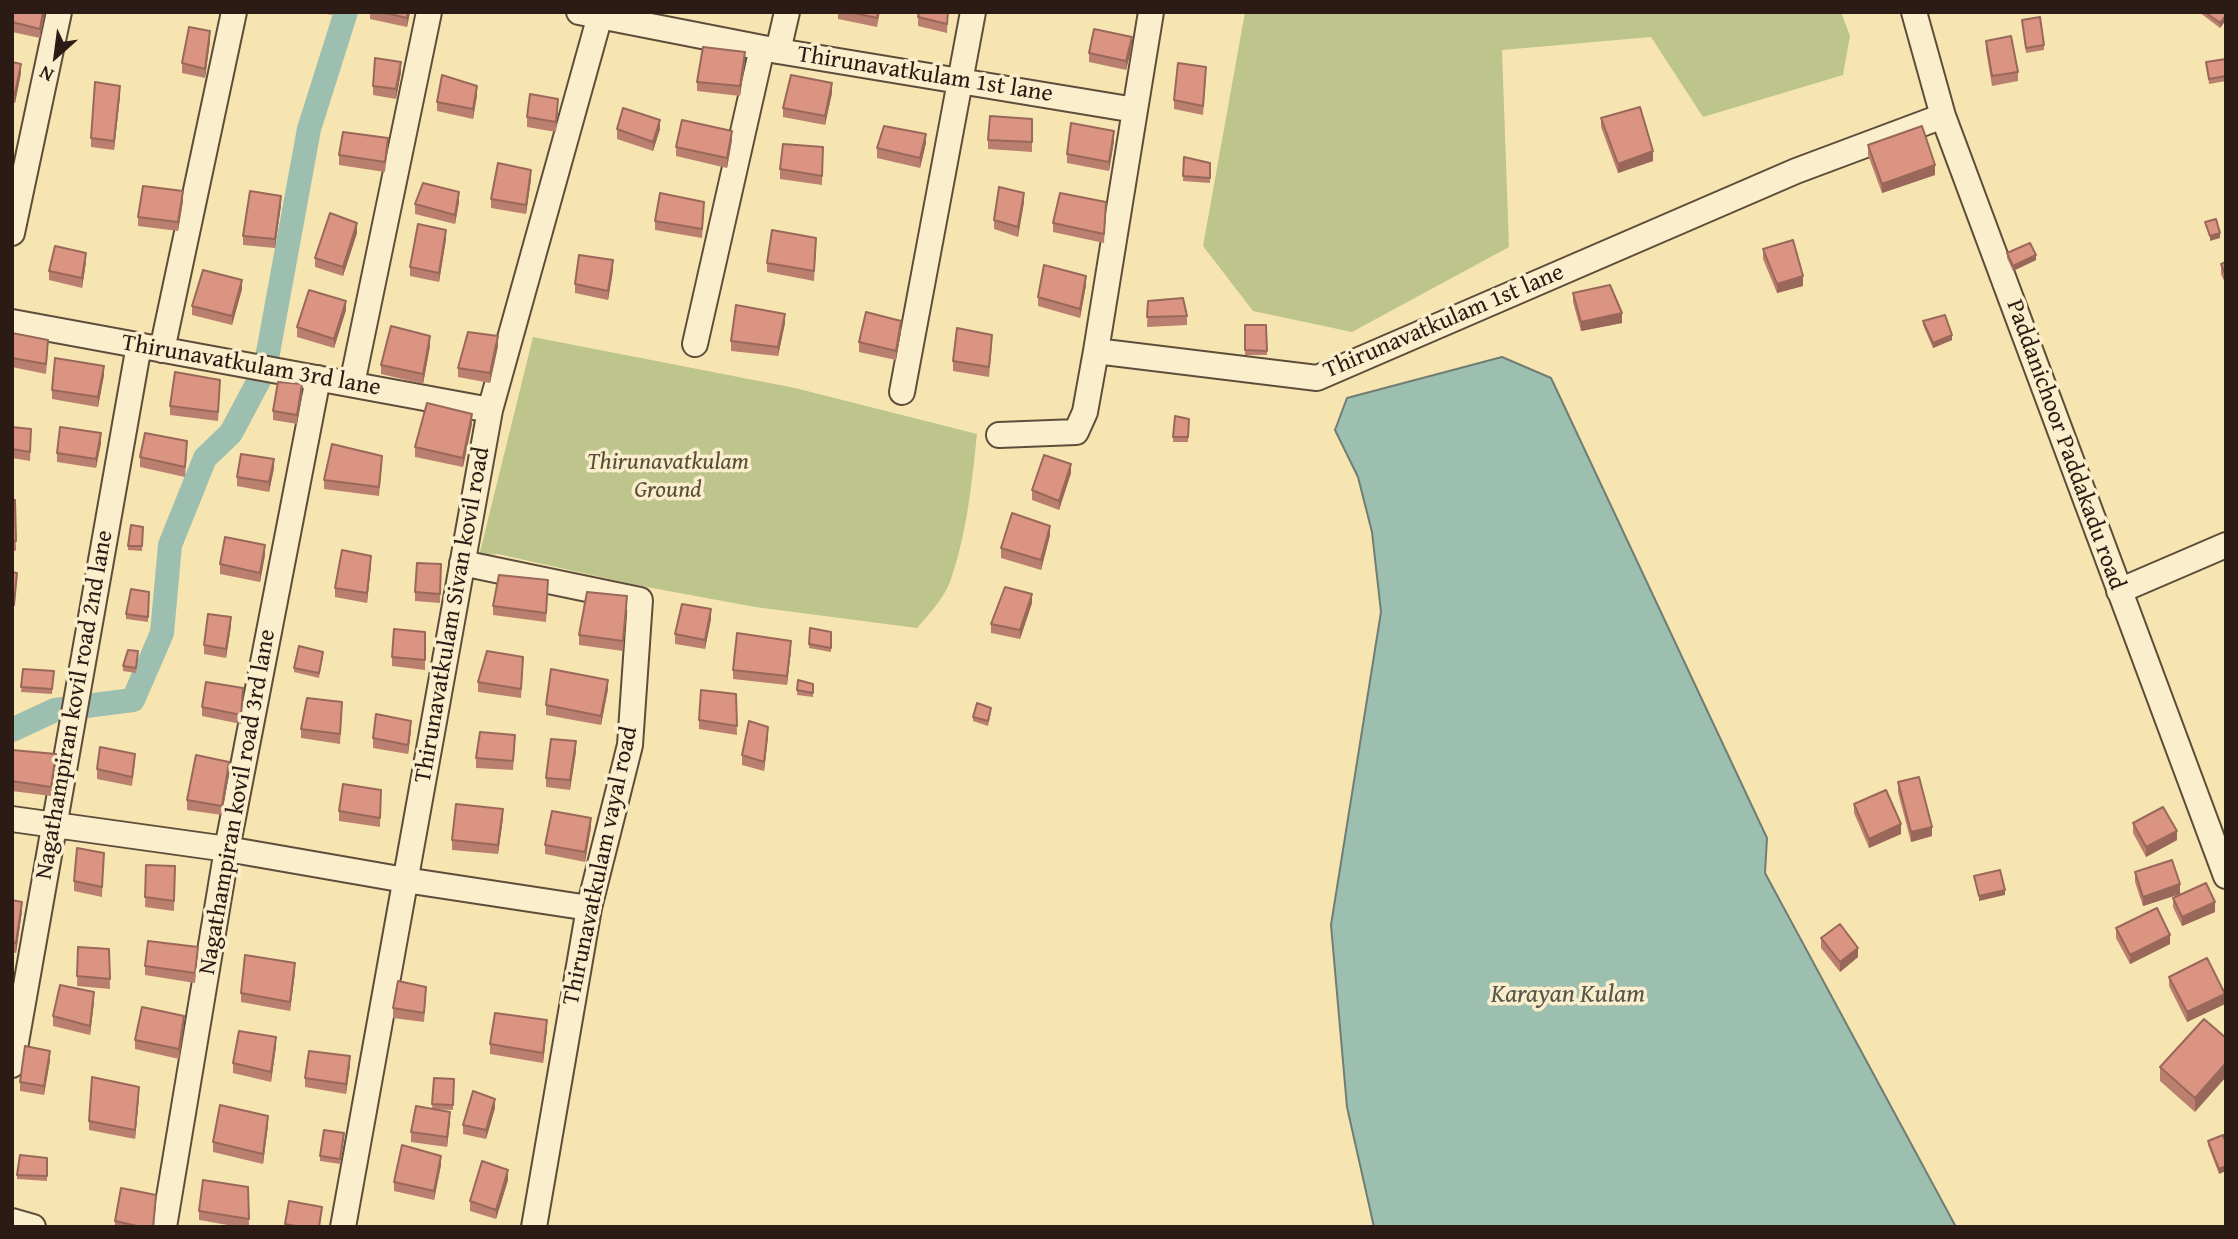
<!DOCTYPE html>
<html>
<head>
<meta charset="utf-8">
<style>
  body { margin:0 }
  #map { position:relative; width:2238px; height:1239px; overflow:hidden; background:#f7e5b1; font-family:"Gentium Book Plus",serif }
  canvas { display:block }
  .frame { position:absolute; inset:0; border:14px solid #2c1a14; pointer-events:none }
  .north { position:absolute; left:21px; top:21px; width:70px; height:70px; -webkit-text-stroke:5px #faeecc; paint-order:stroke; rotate:208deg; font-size:19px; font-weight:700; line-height:28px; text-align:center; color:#2c1a14 }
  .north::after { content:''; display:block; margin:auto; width:24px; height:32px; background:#2c1a14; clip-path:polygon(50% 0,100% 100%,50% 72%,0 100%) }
</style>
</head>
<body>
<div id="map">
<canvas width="2238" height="1239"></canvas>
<div class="frame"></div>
<div class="north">N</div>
</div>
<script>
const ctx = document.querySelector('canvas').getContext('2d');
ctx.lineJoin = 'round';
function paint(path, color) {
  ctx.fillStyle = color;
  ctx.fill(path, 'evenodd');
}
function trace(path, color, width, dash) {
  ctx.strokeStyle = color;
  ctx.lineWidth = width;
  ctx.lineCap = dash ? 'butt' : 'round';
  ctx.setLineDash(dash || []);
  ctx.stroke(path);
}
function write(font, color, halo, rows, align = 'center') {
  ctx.font = font + ' "Gentium Book Plus",serif';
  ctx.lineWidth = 7;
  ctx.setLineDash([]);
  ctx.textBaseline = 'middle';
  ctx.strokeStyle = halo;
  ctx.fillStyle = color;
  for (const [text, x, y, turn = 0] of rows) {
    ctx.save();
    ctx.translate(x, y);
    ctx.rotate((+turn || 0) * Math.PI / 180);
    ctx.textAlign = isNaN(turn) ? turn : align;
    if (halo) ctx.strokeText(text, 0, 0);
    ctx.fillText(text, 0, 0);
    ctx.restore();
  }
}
const green = new Path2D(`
  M1245 12H1841L1850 36 1843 75 1703 117 1651 37 1502 50 1509 247 1352 332 1253 311 1203 246Z
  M533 337 795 388 977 434C972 482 967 533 951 579 945 597 930 613 917 628L755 607 636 585 498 554 479 556Z`);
const water = new Path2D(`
  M1502 357 1551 378 1767 838 1765 873 1956 1227H1374L1347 1107 1331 925 1381 612 1372 532 1358 477 1335 430 1347 398Z`);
const canal = new Path2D(`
  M12 730 55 710 133 700 162 633 170 545 205 458 231 433 265 369 309 129 346 12`);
const minor = new Path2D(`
  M579 12 778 51 1135 110 1096 351 1317 378 1796 171 1943 116
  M1914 12 1943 116 2226 876
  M778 51 787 12
  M1135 110 1151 12
  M12 233 59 12
  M12 322 490 410
  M695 344 762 48
  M162 350 234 12
  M352 384 429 12
  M902 392 973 12
  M999 435 1076 432 1085 412 1096 351
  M462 563 640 600 630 745 589 908 534 1227
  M2119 591 2226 545
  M12 819 227 849 405 880 589 908
  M12 1065 139 345
  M12 1221 33 1227
  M164 1227 227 849 318 378
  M343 1227 490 410 601 12`);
const wall = new Path2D(`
  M12 12H45L40 38 12 32Z
  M318 12H333L332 15Z
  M370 12H410L407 27 370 19Z
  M838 12H880L877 27 838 19Z
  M948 12 947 33 918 26V17Z
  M2199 12H2226V20L2220 28Z
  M2022 20 2044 45V50L2026 53Z
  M210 41 205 78 182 73V63Z
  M1986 41 2018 72V81L1992 86 1986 50Z
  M1132 46 1126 70 1089 62V53Z
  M2226 59V81L2209 84 2206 62Z
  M745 61 740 96 697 91V82Z
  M12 62 21 73 15 103 12 102Z
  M401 72 396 99 373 95V86Z
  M1206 77 1203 115 1174 109V100Z
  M832 93 825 125 783 117V108Z
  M477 95 473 119 437 111V102Z
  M120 96 114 150 91 147V138Z
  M558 108 556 132 527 127V117Z
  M1601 118 1653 161 1618 173 1601 127Z
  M1032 119V152L988 149V140Z
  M617 129H660L653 151 617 139Z
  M732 140 727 168 676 156V147Z
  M1114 141 1109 171 1067 163V154Z
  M926 143 920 168 877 158V148Z
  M1868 145 1935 175 1882 193 1868 155Z
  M388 147 385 172 339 165V155Z
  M823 147 822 185 780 179V169Z
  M1184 157 1210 163V183L1183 181Z
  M531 179 526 214 491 208V199Z
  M183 201 178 231 138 226V217Z
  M459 202 455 224 415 214V204Z
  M1024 202 1018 237 994 229V220Z
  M281 205 275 248 243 245V236Z
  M704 211 702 238 655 230V221Z
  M1106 212 1104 243 1053 232V223Z
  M357 233 343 276 315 267V258Z
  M446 239 439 282 410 276V267Z
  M816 248 814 281 767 272V263Z
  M1763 249 1803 286 1777 293 1763 259Z
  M2007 253 2036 260 2013 271 2007 258Z
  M86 262 82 288 49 280V271Z
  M2226 262V285L2221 274V264Z
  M613 270 608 300 575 293V284Z
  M1086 285 1080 318 1038 306V297Z
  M242 289 232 325 192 315V306Z
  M1573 293 1622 323 1581 331 1573 302Z
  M1148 301 1187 316V325L1147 327Z
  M346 310 334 348 297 337V327Z
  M1923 321 1952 340 1933 348 1923 325Z
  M785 323 778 356 731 351V341Z
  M1245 325 1267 351V355H1245Z
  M901 331 896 360 859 352V342Z
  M12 333 48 349 46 374 12 367Z
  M992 344 989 377 953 371V361Z
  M430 346 423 384 381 374V365Z
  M498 346 490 383 458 377V368Z
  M104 375 98 407 52 399V390Z
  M220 389 218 421 170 415V406Z
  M302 394 297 424 273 420V411Z
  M1189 419 1188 442H1173V437Z
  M472 424 463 467 415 457V447Z
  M12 427 31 439 30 461 12 458Z
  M101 443 96 468 57 462V453Z
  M187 451 185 477 140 467V457Z
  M382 465 379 496 324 489V480Z
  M274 468 269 492 237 486V477Z
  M1071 473 1059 510 1032 500V490Z
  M12 500H15L16 551 12 550Z
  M143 527 142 551 128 550V546Z
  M1050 535 1041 570 1001 558V548Z
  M265 555 260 582 220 574V564Z
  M441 564 440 603 415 601V592Z
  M371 565 367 603 335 597V588Z
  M548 590 546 622 493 615V606Z
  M149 592 148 622 126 619V614Z
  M1032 603 1020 639 991 633V624Z
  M627 605 623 651 579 645V635Z
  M711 619 705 649 675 644V634Z
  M231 626 226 658 204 654V645Z
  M810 628 831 632V652L809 648Z
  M425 632V670L392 666V657Z
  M791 650 787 685 733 679V670Z
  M138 656 136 673 123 671V666Z
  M323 657 319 678 294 672V668Z
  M523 667 521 698 478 692V682Z
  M23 669 54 671 52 694 21 692Z
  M798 680 813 684V697L797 695Z
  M608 689 601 725 546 715V705Z
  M736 694 737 735 699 729V720Z
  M243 698 241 724 202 716V707Z
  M342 712 340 744 301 738V729Z
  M991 712 988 726 973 721V717Z
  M411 730 408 754 373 748V738Z
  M768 737 764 771 742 765V755Z
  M515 744 513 770 476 768V758Z
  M12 750 56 764 51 796 12 791Z
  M576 751 570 790 546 787V778Z
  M135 763 132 786 97 779V769Z
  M229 772 222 815 187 810V800Z
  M1898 782 1932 836 1911 842 1898 792Z
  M381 790 380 827 339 821V811Z
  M1854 804 1901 834 1869 848 1854 813Z
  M503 818 498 854 452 850V840Z
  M2133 823 2177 840 2146 857 2133 833Z
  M591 827 585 862 545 854V845Z
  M104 853 102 897 74 891V881Z
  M146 865 175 866 174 911 145 907Z
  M2135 872 2180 894 2143 906 2135 882Z
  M2173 898 2215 912 2182 926 2173 907Z
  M12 900 22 911 16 953 12 952Z
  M2116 928 2170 944 2130 964 2116 938Z
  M1821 938 1858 957 1840 972 1821 948Z
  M78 947 109 949 110 989 77 986Z
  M198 956 195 983 145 975V966Z
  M295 972 290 1011 241 1002V993Z
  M2169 977 2225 1004 2187 1022 2169 986Z
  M426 996 424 1022 393 1018V1008Z
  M94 1002 90 1035 53 1026V1016Z
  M2204 1019 2195 1112 2160 1081V1067Z
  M184 1025 179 1059 135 1049V1040Z
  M547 1029 543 1063 490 1054V1044Z
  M276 1046 271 1082 233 1073V1063Z
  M50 1060 44 1095 20 1091V1082Z
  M350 1065 346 1094 305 1087V1078Z
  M434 1078 454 1079 453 1110 432 1109 450 1122 447 1147 411 1142V1132L432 1109Z
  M139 1097 135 1139 89 1130V1121Z
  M495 1108 486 1139 463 1134V1125Z
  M268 1125 263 1164 213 1152V1142Z
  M2223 1135 2219 1174 2208 1145V1141Z
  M344 1138 340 1164 320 1161V1156Z
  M47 1158V1181L17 1179V1175Z
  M441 1165 434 1200 394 1191V1182Z
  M508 1180 496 1219 470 1211V1201Z
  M248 1187 249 1227H239L199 1220V1211Z
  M156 1205 154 1227H115V1221Z`);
const shadedWall = new Path2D(`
  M43 12H45L40 38V29Z
  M408 12H410L407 27V18Z
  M2226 15V20L2220 28V23Z
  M210 31V41L205 78V69Z
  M1132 37V46L1126 70V61Z
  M745 52V61L740 96V86Z
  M401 62V72L396 99V89Z
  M21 64V73L15 103V94Z
  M832 83V93L825 125V116Z
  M120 86V96L114 150V141Z
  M477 86V95L473 119V109Z
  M660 120V129L653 151V142Z
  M732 131V140L727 168V158Z
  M1114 131V141L1109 171V162Z
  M926 134V143L920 168V158Z
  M1653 151V161L1618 173V164Z
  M1935 165V175L1882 193V184Z
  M531 170V179L526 214V205Z
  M183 191V201L178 231V222Z
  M459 192V202L455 224V215Z
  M1024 193V202L1018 237V227Z
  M281 196V205L275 248V239Z
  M357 223V233L343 276V267Z
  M446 230V239L439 282V273Z
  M2220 233V238L2210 241V236Z
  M86 253V262L82 288V278Z
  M2036 255V260L2013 271V266Z
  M613 260V270L608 300V291Z
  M1086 276V285L1080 318V309Z
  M1803 276V286L1777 293V284Z
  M242 280V289L232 325V316Z
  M346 301V310L334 348V339Z
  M1622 313V323L1581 331V322Z
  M785 314V323L778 356V347Z
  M901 321V331L896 360V351Z
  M1952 335V340L1933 348V343Z
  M430 336V346L423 384V374Z
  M498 336V346L490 383V373Z
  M104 366V375L98 407V397Z
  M302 384V394L297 424V415Z
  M472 414V424L463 467V458Z
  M101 433V443L96 468V459Z
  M274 459V468L269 492V482Z
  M1071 464V473L1059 510V501Z
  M1050 526V535L1041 570V560Z
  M265 545V555L260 582V573Z
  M371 556V565L367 603V593Z
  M1032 594V603L1020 639V630Z
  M711 609V619L705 649V640Z
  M231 617V626L226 658V649Z
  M791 641V650L787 685V676Z
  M608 680V689L601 725V716Z
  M411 721V730L408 754V745Z
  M768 727V737L764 771V762Z
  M576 741V751L570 790V780Z
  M56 754V764L51 796V787Z
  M229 762V772L222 815V806Z
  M503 809V818L498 854V845Z
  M591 818V827L585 862V852Z
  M1901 824V834L1869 848V839Z
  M1932 827V836L1911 842V832Z
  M2177 831V840L2146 857V847Z
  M2180 884V894L2143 906V897Z
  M2005 890V895L1979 901V896Z
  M22 902V911L16 953V943Z
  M2215 902V912L2182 926V917Z
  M2170 935V944L2130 964V955Z
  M1858 948V957L1840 972V962Z
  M295 963V972L290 1011V1002Z
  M94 992V1002L90 1035V1026Z
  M2225 994V1004L2187 1022V1012Z
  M184 1016V1025L179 1059V1049Z
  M547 1020V1029L543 1063V1053Z
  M276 1037V1046L271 1082V1072Z
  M50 1051V1060L44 1095V1086Z
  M350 1056V1065L346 1094V1084Z
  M2226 1063V1077L2195 1112V1098Z
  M139 1087V1097L135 1139V1130Z
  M495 1099V1108L486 1139V1130Z
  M450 1112V1122L447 1147V1137Z
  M268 1116V1125L263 1164V1154Z
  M441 1156V1165L434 1200V1191Z
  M2226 1166V1171L2219 1174V1169Z
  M508 1170V1180L496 1219V1210Z`);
const building = new Path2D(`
  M12 12H43L40 29 12 22Z
  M382 12H408L407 18Z
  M850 12H878L877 18Z
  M919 12H948L947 24 918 17Z
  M2205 12H2226V15L2220 23Z
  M2040 17 2044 45 2026 48 2022 20Z
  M189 27 210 31 205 69 182 63Z
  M1094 29 1132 37 1126 61 1089 53Z
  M2011 36 2018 72 1992 76 1986 41Z
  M703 47 745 52 740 86 697 82Z
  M375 58 401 62 396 89 373 86Z
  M2226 59V76L2209 79 2206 62Z
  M12 62 21 64 15 94 12 93Z
  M1178 63 1206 67 1203 106 1174 100Z
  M442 75 477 86 473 109 437 102Z
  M791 75 832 83 825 116 783 108Z
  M95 82 120 86 114 141 91 138Z
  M530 94 558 99 556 122 527 117Z
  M1640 107 1653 151 1618 164 1601 118Z
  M623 108 660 120 653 142 617 129Z
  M990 116 1032 119V142L988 140Z
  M682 120 732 131 727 158 676 147Z
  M1071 123 1114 131 1109 162 1067 154Z
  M884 126 926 134 920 158 877 148Z
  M1922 126 1935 165 1882 184 1868 145Z
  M343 132 388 138 385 162 339 155Z
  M783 144 823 147 822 176 780 169Z
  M1184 157 1210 163V178L1183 176Z
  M498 163 531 170 526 205 491 199Z
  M423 183 459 192 455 215 415 204Z
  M143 186 183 191 178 222 138 217Z
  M999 187 1024 193 1018 227 994 220Z
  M250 191 281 196 275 239 243 236Z
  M660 193 704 202 702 229 655 221Z
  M1060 193 1106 202 1104 234 1053 223Z
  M330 213 357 223 343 267 315 258Z
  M2216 219 2220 233 2210 236 2205 222Z
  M418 224 446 230 439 273 410 267Z
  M772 230 816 238 814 271 767 263Z
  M1793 240 1803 276 1777 284 1763 249Z
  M2030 243 2036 255 2013 266 2007 253Z
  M55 246 86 253 82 278 49 271Z
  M579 255 613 260 608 291 575 284Z
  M2226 262V276L2221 264Z
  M1044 265 1086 276 1080 309 1038 297Z
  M203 270 242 280 232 316 192 306Z
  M1610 285 1622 313 1581 322 1573 293Z
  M309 290 346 301 334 339 297 327Z
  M1183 298 1187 316 1147 317 1148 301Z
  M736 305 785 314 778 347 731 341Z
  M866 312 901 321 896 351 859 342Z
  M1945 315 1952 335 1933 343 1923 321Z
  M1245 325H1266L1267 351 1245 350Z
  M391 326 430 336 423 374 381 365Z
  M957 328 992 335 989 367 953 361Z
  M468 332 498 336 490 373 458 368Z
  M12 333 48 340 46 364 12 358Z
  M55 358 104 366 98 397 52 390Z
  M175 372 220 380 218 412 170 406Z
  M278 382 302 384 297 415 273 411Z
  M427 403 472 414 463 458 415 447Z
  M1175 416 1189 419 1188 437H1173Z
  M12 427 31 429 30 452 12 449Z
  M60 427 101 433 96 459 57 453Z
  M145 433 187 441 185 467 140 457Z
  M332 444 382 456 379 487 324 480Z
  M241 454 274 459 269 482 237 477Z
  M1044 455 1071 464 1059 501 1032 490Z
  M12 500H15L16 541H12Z
  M1012 513 1050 526 1041 560 1001 548Z
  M131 525 143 527 142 546H128Z
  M225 537 265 545 260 573 220 564Z
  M342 550 371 556 367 593 335 588Z
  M417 563 441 564 440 594 415 592Z
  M12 572 17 573 14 605H12Z
  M499 575 548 580 546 613 493 606Z
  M1005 587 1032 594 1020 630 991 624Z
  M131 589 149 592 148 617 126 614Z
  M587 592 627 596 623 641 579 635Z
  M682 604 711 609 705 640 675 634Z
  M208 614 231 617 226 649 204 645Z
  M810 628 831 632V648L809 644Z
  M394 629 425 632V660L392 657Z
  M737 633 791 641 787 676 733 670Z
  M299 646 323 652 319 673 294 668Z
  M128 650 138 651 136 668 123 666Z
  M487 651 523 657 521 689 478 682Z
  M23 669 54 671 52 689 21 687Z
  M551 669 608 680 601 716 546 705Z
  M798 680 813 684V693L797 690Z
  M206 682 243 688 241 715 202 707Z
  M701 690 736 694 737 726 699 720Z
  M307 698 342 702 340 734 301 729Z
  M977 703 991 708 988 721 973 717Z
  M376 714 411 721 408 745 373 738Z
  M749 721 768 727 764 762 742 755Z
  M480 732 515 735 513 761 476 758Z
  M551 739 576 741 570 780 546 778Z
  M100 747 135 754 132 777 97 769Z
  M12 750 56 754 51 787 12 781Z
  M196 755 229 762 222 806 187 800Z
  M1919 777 1932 827 1911 832 1898 782Z
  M343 784 381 790 380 818 339 811Z
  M1886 790 1901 824 1869 839 1854 804Z
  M456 804 503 809 498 845 452 840Z
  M2163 807 2177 831 2146 847 2133 823Z
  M552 811 591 818 585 852 545 845Z
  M77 848 104 853 102 887 74 881Z
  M2172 860 2180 884 2143 897 2135 872Z
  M146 865 175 866 174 901 145 897Z
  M2000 870 2005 890 1979 896 1974 876Z
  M2206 883 2215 902 2182 917 2173 898Z
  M12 900 22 902 16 943 12 942Z
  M2157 908 2170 935 2130 955 2116 928Z
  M1840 924 1858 948 1840 962 1821 938Z
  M148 941 198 947 195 973 145 966Z
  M78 947 109 949 110 979 77 976Z
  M245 955 295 963 290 1002 241 993Z
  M2207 958 2225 994 2187 1012 2169 977Z
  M398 981 426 987 424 1013 393 1008Z
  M60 985 94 992 90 1026 53 1016Z
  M142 1007 184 1016 179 1049 135 1040Z
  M495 1013 547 1020 543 1053 490 1044Z
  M2204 1019 2226 1038V1063L2195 1098 2160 1067Z
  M239 1031 276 1037 271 1072 233 1063Z
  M25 1046 50 1051 44 1086 20 1082Z
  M309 1051 350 1056 346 1084 305 1078Z
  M92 1077 139 1087 135 1130 89 1121Z
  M434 1078 454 1079 453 1105 432 1104Z
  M473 1091 495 1099 486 1130 463 1125Z
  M220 1105 268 1116 263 1154 213 1142Z
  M416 1106 450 1112 447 1137 411 1132Z
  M324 1130 344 1133 340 1159 320 1156Z
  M2223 1135 2226 1142V1166L2219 1169 2208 1141Z
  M402 1145 441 1156 434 1191 394 1182Z
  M20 1155 47 1158V1176L17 1175Z
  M482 1161 508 1170 496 1210 470 1201Z
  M203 1180 248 1187 249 1219 199 1211Z
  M121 1188 156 1195 153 1227H142L115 1221Z
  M289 1201 322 1207 319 1227H301L285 1224Z`);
const streetNames = [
  ["Thirunavatkulam 1st lane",925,75,9],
  ["Thirunavatkulam 1st lane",1444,322,-23],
  ["Thirunavatkulam 3rd lane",251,366,10],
  ["Paddanichoor Paddakadu road",2065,445,70],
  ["Thirunavatkulam Sivan kovil road",453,615,-80],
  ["Nagathampiran kovil road 2nd lane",75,705,-80],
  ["Nagathampiran kovil road 3rd lane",238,802,-80],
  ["Thirunavatkulam vayal road",601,866,-78]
];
const parkNames = [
  ["Thirunavatkulam",668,463],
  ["Ground",668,491]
];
const waterNames = [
  ["Karayan Kulam",1568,995]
];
paint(green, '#bdc58c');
paint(water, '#9dbfb0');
trace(water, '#707d72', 2);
trace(canal, '#9dbfb0', 24);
trace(minor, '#5f4d3b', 28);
trace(minor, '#faeecc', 24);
paint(wall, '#bb7f6f');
paint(shadedWall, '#99685a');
paint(building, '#da9481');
trace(building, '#99685a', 2);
write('24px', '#2c1a14', '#faeecc', streetNames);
write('italic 24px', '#584d38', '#faeecc', parkNames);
write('italic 26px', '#54544b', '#faeecc', waterNames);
</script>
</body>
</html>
